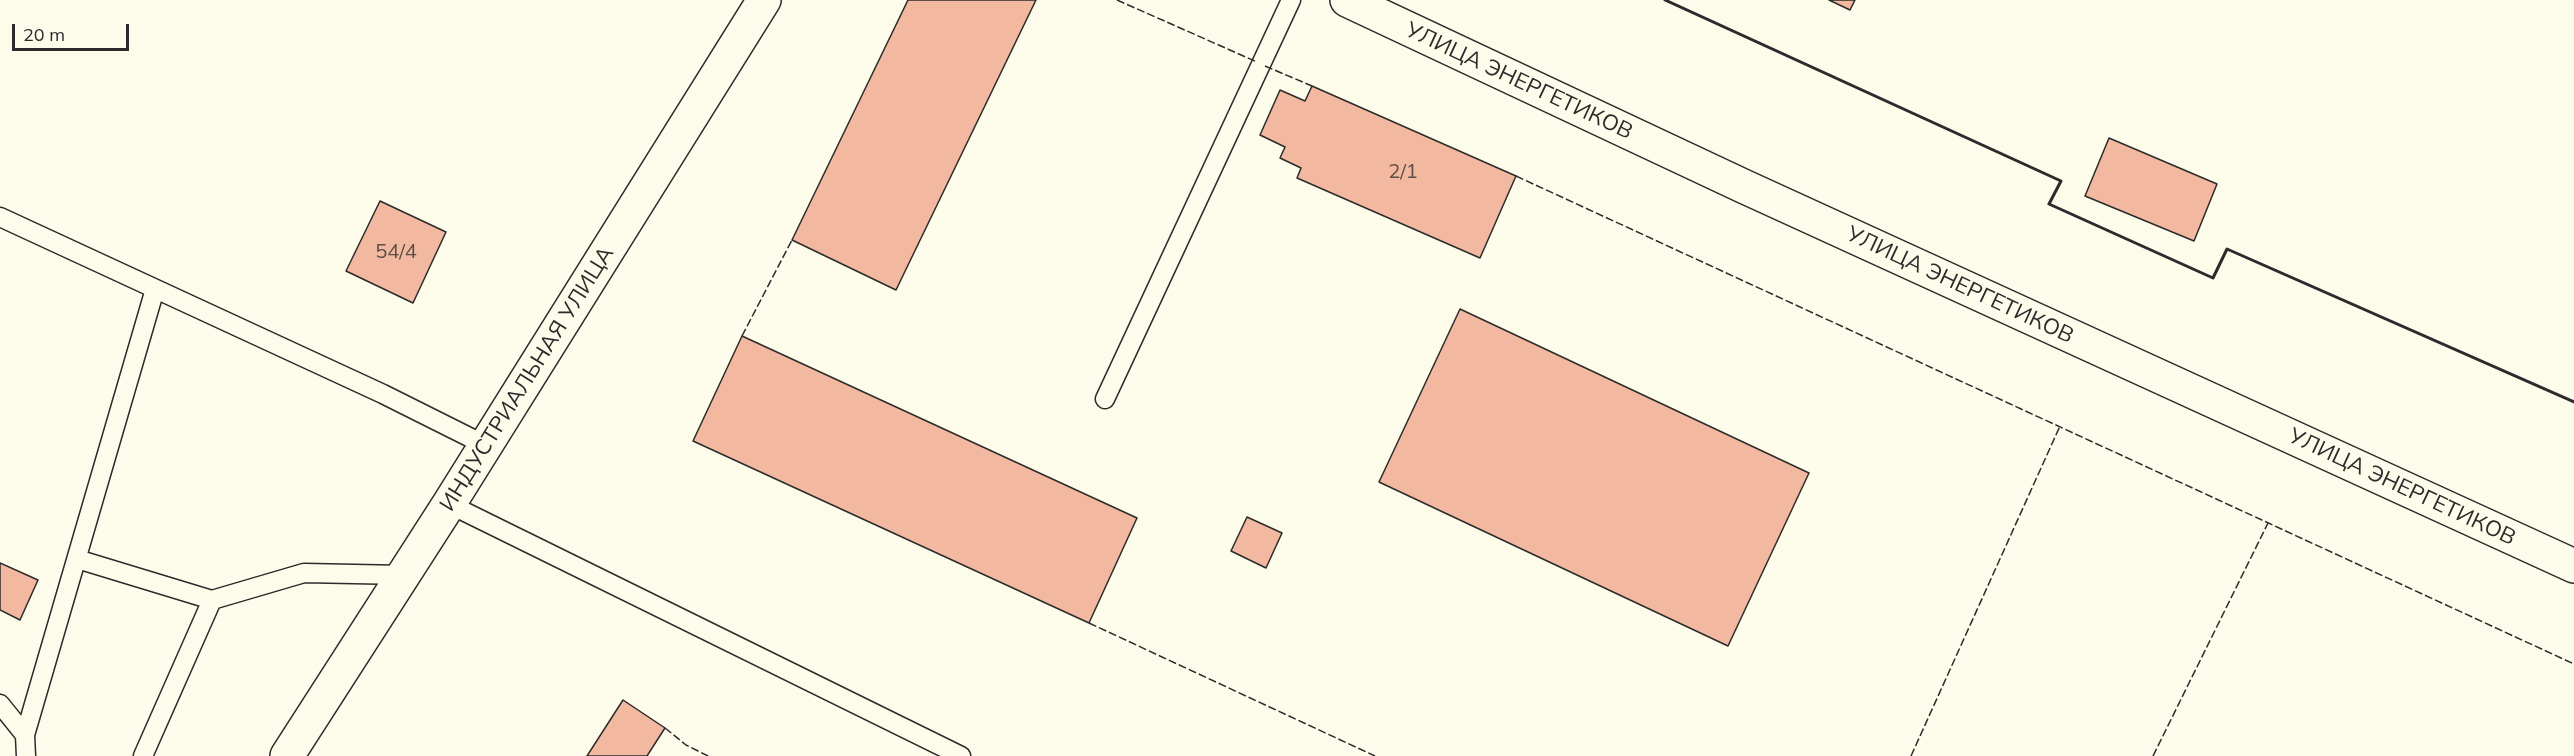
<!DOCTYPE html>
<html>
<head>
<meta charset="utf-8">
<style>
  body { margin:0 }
  #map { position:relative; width:2574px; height:756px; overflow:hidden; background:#fdfbea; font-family:Mulish,sans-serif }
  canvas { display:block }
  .scale { position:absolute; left:12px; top:24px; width:117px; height:27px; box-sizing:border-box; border:3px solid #2b2b2b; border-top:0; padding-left:8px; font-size:18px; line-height:21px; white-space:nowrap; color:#2b2b2b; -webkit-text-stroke:4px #fdfbea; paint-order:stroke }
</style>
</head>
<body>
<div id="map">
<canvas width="2574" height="756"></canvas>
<div class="scale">20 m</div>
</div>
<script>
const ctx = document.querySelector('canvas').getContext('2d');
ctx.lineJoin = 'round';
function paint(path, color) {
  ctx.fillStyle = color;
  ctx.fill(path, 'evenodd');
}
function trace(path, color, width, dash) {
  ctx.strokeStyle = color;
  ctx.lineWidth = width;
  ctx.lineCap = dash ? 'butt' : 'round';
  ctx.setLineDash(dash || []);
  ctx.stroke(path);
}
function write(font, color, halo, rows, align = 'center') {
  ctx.font = font + ' Mulish,sans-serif';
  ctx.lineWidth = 4.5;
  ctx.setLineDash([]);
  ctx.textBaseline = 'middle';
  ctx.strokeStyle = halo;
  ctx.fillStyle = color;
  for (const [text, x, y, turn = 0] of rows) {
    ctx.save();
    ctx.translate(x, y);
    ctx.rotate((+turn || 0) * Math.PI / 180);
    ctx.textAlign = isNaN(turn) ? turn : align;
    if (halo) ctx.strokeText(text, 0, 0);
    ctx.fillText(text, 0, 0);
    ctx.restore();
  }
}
const building = new Path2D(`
  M908 0H1036L896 290 792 240Z
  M1829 0H1855L1850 10Z
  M1312 86 1516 176 1480 258 1297 178 1301 168 1280 158 1285 147 1260 135 1280 90 1305 101Z
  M2109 138 2217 184 2194 241 2085 196Z
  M380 201 446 232 413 303 346 271Z
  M1460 309 1809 473 1728 646 1379 482Z
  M742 336 1137 518 1089 623 693 441Z
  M1247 517 1282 533 1266 568 1231 551Z
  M0 563 38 580 20 620 0 610Z
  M623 700 665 728 647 756H587Z`);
const lane = new Path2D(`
  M0 217 383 394 485 445
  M1105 399 1291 0
  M449 504 961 756
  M77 559 212 600
  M0 704 25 735 26 756
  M25 735 155 289
  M143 756 212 600 304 573 404 575`);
const street = new Path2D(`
  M1347 0 1743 186 2574 566
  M287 756 449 504 764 0`);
const fence = new Path2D(`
  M1117 0 1257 62
  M1265 66 1312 86
  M1516 176 2574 664
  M742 336 792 240
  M1089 623 1375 756
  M665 728 686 745 708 756
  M1911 756 2060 426
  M2153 756 2268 523`);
const wall = new Path2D(`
  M1665 0 2061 181 2049 204 2213 278 2227 249 2574 402`);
const numberNames = [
  ["2/1",1403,172],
  ["54/4",396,252]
];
const streetNames = [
  ["УЛИЦА ЭНЕРГЕТИКОВ",1519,81,25],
  ["УЛИЦА ЭНЕРГЕТИКОВ",1960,285,25],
  ["ИНДУСТРИАЛЬНАЯ УЛИЦА",527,379,-58],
  ["УЛИЦА ЭНЕРГЕТИКОВ",2402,487,25]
];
paint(building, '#f2b8a0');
trace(building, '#2b2b2b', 1.5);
trace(lane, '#2b2b2b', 21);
trace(street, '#2b2b2b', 36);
trace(lane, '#fdfbea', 18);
trace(street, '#fdfbea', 33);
trace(fence, '#2b2b2b', 1.5, [8, 3]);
trace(wall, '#2b2b2b', 3);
write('20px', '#5d4e48', null, numberNames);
write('22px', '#2b2b2b', '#fdfbea', streetNames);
</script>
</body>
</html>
